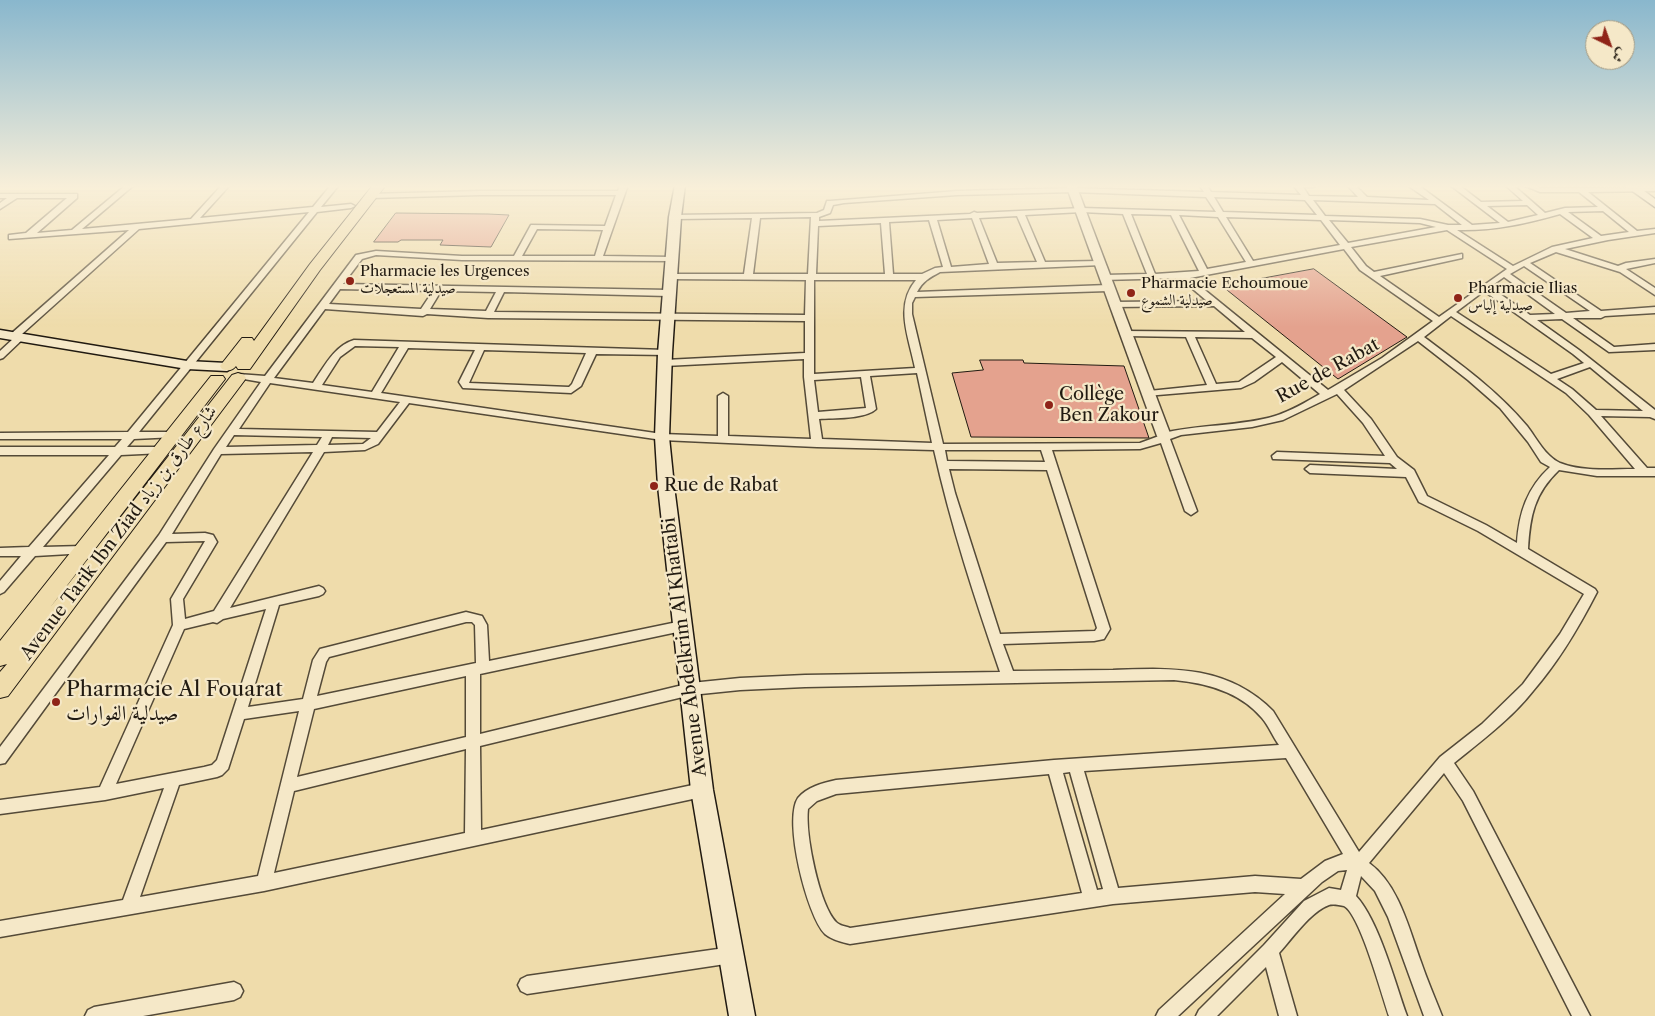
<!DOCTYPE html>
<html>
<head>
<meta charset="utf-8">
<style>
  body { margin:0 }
  #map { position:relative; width:1655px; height:1016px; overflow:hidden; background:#efdcab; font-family:"Libre Caslon Text",Amiri,serif }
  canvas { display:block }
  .north { position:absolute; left:1585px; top:20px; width:50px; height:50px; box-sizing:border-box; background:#f5e8c8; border:1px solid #a0967f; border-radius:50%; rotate:138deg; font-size:14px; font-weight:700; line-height:20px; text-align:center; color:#211a11 }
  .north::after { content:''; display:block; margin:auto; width:18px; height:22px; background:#8f2418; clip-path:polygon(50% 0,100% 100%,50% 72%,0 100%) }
</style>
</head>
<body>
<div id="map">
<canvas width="1655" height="1016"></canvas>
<div class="north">ش</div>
</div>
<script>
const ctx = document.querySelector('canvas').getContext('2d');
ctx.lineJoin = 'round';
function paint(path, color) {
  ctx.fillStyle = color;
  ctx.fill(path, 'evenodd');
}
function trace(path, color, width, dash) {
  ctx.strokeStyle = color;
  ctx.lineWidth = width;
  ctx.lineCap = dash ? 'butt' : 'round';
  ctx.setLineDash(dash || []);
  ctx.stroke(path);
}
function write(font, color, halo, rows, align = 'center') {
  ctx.font = font + ' "Libre Caslon Text",Amiri,serif';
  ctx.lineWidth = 4.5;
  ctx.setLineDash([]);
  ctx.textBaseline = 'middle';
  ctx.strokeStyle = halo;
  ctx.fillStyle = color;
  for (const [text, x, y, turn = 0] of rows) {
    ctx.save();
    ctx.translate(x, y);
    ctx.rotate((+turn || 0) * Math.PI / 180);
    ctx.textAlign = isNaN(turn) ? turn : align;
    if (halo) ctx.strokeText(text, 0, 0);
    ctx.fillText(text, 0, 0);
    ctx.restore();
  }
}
const building = new Path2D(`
  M396 213 488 214 509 215 491 247 440 245 443 240H401L398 242H374Z
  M1314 269 1407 337 1338 379 1222 286Z
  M980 360H1023L1024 363 1124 366 1149 438 971 437 952 373 983 370Z`);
const minor = new Path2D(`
  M126 185H134L82 229 191 219 222 185H230L200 218 313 207 331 185H339L321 207 351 204 355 206 351 208 317 212 139 432H172L176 433 177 435 176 437 134 439 127 447H159L164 451 163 453 121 455 43 547 83 546 87 547 89 550 87 553 35 556 4 592 0 594V581L21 556H0V548L29 547 109 455H0V447H115L122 439H0V433L128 432 309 212 139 229 22 334 26 336 24 338 3 358 0 359V351L14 338 10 335 12 333 129 230 9 239V235L26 233 67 198H17L0 209V203L7 198H0V194H77V198L37 233 72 230Z
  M620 185H628L603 256 672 257H675V261L462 260 376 255 362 259 343 284 669 290 673 293 669 296 504 292 494 312 805 315 806 280 668 279 667 277 671 274H744L752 218 675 219 671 217 672 215 817 213 824 210 827 201H830L957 191 1073 188 1204 192 1199 185H1207L1211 192 1301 195 1293 185H1317L1313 187H1303L1309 196 1358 197 1347 185H1355L1367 197 1429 200 1407 185H1418L1472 225 1500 223 1450 185H1459L1481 202 1523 201 1505 185H1513L1545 213 1565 208 1598 207 1579 192H1540L1523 185H1533L1541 188 1655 187V191L1588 192 1637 231 1655 229V233L1608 240 1565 249 1618 266 1626 263 1655 259V263L1626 269 1655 288V295L1620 272 1556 252 1530 263 1601 311 1655 307V313L1605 316 1601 318H1573L1614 347 1655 344V350L1609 352 1562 319 1537 320 1579 350 1655 410V419L1650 417 1601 416 1647 468H1655V476H1597L1559 470C1534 494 1530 516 1528 549L1595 589 1597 592C1579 627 1559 661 1533 691 1511 719 1481 741 1454 763L1473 791 1590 1016H1572L1463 801 1444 773 1369 863C1399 885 1409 929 1421 962 1427 980 1435 998 1442 1016H1424L1388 917 1375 891 1361 876 1356 896C1379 921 1395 983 1407 1016H1389C1382 996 1360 914 1344 906 1340 905 1332 904 1329 905 1310 912 1292 939 1279 953L1297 1016H1279L1266 967 1217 1016H1196L1199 1010 1264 945 1304 901 1329 888 1341 890 1347 870 1338 871 1322 882 1178 1016H1156L1159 1010 1285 894 1255 892 1113 904 850 944C842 942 832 940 825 934 807 916 783 820 798 798 807 787 823 783 836 780L1054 760 1279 745C1273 737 1269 726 1262 718 1240 692 1207 683 1174 680L805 687 740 690 691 695 480 746 481 830 702 783 707 785 709 790 707 795 702 797 264 891 0 937V921L123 900 164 788 105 800 0 814V800L100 787 173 625 171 599 205 541 166 542 5 763 0 764V747L159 535 214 449 261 382 238 378 236 376 238 374 265 376 356 255 376 251 462 256H514L531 225 605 226 616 195H480L370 198 366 196 367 194 480 191H618ZM1073 192 1206 197 1216 212 1082 208 977 213 974 212 970 214 819 221V217L830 213 833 205 844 203 957 195ZM1214 197 1305 200 1317 215 1223 212ZM1313 200 1435 204 1462 225H1448L1420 219 1325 216ZM1527 205 1538 215 1508 222 1487 206ZM1603 211 1629 232 1601 236 1568 212ZM1082 212 1123 214 1147 274 1105 275 1101 278 1102 280 1180 278 1207 301 1114 302 1110 305 1111 307 1214 306 1245 332 1123 331V335L1126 336 1186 337 1207 385 1149 391 1146 392 1144 394 1146 396 1241 388 1254 382 1282 362 1320 394C1306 402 1291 411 1275 416 1238 427 1197 424 1160 434L1159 436 1140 443 943 444 912 314V303L915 297 1108 291 1112 288 1108 285 917 292C923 281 929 278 940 272L1102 265V261H1099L1045 262 1025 215ZM1131 214 1171 215 1199 271 1155 274ZM1560 214 1593 238 1552 247 1513 266 1457 230C1494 231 1524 224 1560 214ZM1179 215 1218 217 1246 262 1207 269ZM1017 216 1037 262 997 263 979 218ZM811 217 808 274H753L760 218ZM1226 217 1321 220 1340 245 1253 261ZM972 218 989 264 951 267 937 220ZM929 220 943 267 935 268 922 274H893L889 222ZM1329 220 1420 223 1436 227 1348 243ZM881 223 885 274H816L818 226ZM537 229 603 230 595 256H522ZM1447 230 1507 269 1439 317 1380 276 1462 258V254L1374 272 1366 266 1351 247ZM1344 249 1360 270 1433 321 1382 358 1328 390 1190 278ZM1524 266 1590 311 1566 313 1510 274ZM1504 277 1555 314 1530 315 1490 287ZM814 280H916C894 306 909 337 915 368L814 374ZM340 289 433 291 421 309 329 304ZM441 291 496 292 486 311 430 309ZM1484 291 1573 354 1584 363 1551 374 1456 312ZM325 309 423 316 427 314 488 318 805 321V353L665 360 660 363 665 366 804 359V377L811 439 728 436V396L723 393 718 396V436L662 434 381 393 408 348 475 350 459 382 463 388 571 393 581 386 596 354 668 355V351L665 350 354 340C334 346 324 367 313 383L274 378ZM1451 316 1566 393 1589 415 1635 469C1611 469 1582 472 1560 463 1545 456 1537 439 1527 426 1498 391 1460 364 1424 337ZM1195 337 1252 338 1276 357 1239 382 1216 384ZM1418 341 1468 380 1500 408 1528 442 1541 462 1550 467C1527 488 1519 513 1517 543L1486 525 1427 496 1414 470 1397 457 1371 419 1344 390ZM355 346 399 347 372 392 322 385 340 357ZM484 350 586 353 572 384 569 387 469 383ZM1590 367 1643 411 1596 410 1572 389 1557 379ZM917 373 932 443 822 439 819 419C834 418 866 419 876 409L870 376ZM861 377 866 408 818 412 814 380ZM270 383 400 402 377 432 239 429ZM1337 394 1363 423 1385 456 1277 452 1272 456 1273 459 1390 463 1397 469 1310 465 1305 469 1310 473 1406 477 1419 502 1478 531 1584 594 1560 634 1523 684 1482 724 1440 757 1359 852 1273 711C1227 665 1172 668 1113 670 1079 670 1046 671 1013 671L1003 644 1094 641 1104 639 1110 629 1052 450 1140 449 1161 443 1185 511 1191 515 1197 511 1170 439 1181 435 1252 427 1283 420ZM409 403 662 440 817 447 934 450C951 526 975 599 1000 672L805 675 740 678 691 683 480 734V674L682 631 686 630 688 626 686 622 682 621 489 661 487 625 482 616 466 612 320 649 313 660 303 699 248 707 279 605 319 596 323 594 325 591 323 588 319 586 230 608 324 452 365 450 378 444ZM234 435 322 437 317 445 226 447ZM332 437 371 438 363 444 328 445ZM945 450H1041L1045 462 947 461ZM313 452 214 611 185 619 183 599 217 542 213 535 205 533 172 534 221 454ZM949 469 1047 470 1097 628 1095 631 1000 634 955 493ZM266 609 217 760 212 765 204 767 116 784 184 629 213 622 217 623 223 619ZM466 622H472L475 625 476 663 317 696 326 662 329 657ZM466 676V737L297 777 314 709ZM299 711 258 876 140 897 179 785 217 777 222 775 228 769 244 719ZM466 749 465 833 274 873 294 791ZM1286 758 1343 854 1325 861 1301 879 1255 876 1118 888 1084 771ZM1070 772 1103 889 1097 890 1063 773ZM1049 774 1082 893 850 928C845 926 840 926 836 922 819 904 805 834 808 809L817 801 836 794Z
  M732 947 738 949 740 955 738 961 732 963 527 994 521 991 518 985 521 979 527 976Z
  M234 982 240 985 243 991 240 997 234 1000 143 1016H85L88 1010 94 1007Z`);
const tertiary = new Path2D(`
  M1066 185H1076L1171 436 1169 439H1159L1157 436Z`);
const secondary = new Path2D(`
  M675 185H685L681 217 672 353 669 437 674 486 713 790 755 1016H729L691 790 658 486 655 437 658 353 669 217Z
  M1624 185H1636L1655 199V207Z
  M0 330 187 361 227 363 234 367 227 371 187 369 0 338Z`);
const primary = new Path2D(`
  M373 185H386L320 270 250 369H238L236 366C232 371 228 371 222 369L220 366 242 338H252L254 341 310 264Z
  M238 373 244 375 246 378 244 381 8 696 0 698V672L7 664 0 666V641L211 376H223L225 379 49 609 232 375Z`);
const markers = [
  [350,281,5,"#8f2418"],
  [1131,293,5,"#8f2418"],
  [1458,298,5,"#8f2418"],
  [1049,405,5,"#8f2418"],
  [654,486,5,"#8f2418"],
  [56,702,5,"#8f2418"]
];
const farPoinames = [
  ["Pharmacie les Urgences",360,272],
  ["صيدلية المستعجلات",360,289],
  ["Pharmacie Echoumoue",1141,284],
  ["صيدلية الشموع",1141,301],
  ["Pharmacie Ilias",1468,289],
  ["صيدلية إلياس",1468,306]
];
const streetNames = [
  ["Rue de Rabat",1328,371,-29],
  ["Avenue Tarik Ibn Ziad شارع طارق بن زياد",119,533,-53],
  ["Avenue Abdelkrim Al Khattabi",685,647,-97]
];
const poiNames = [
  ["Collège",1059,395],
  ["Ben Zakour",1059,416],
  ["Rue de Rabat",664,486]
];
const nearPoinames = [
  ["Pharmacie Al Fouarat",66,690],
  ["صيدلية الفوارات",66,714]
];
paint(building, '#e4a28e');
trace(building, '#211a11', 1);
trace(minor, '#544a38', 3);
trace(tertiary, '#544a38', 3);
trace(secondary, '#211a11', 3);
trace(primary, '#211a11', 2);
paint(minor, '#f5e8c8');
paint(tertiary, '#f5e8c8');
paint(secondary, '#f5e8c8');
paint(primary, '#efdcab');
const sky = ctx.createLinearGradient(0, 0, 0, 327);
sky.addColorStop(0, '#89b7cd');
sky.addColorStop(0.57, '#f8efd9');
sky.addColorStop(1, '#f8efd900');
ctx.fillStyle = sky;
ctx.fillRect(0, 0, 1655, 327);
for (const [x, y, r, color] of markers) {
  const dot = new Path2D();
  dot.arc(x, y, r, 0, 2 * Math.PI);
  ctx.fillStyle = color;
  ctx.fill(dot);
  trace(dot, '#f5e8c8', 2);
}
write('15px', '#211a11', '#f5e8c8', farPoinames, 'left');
write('18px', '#211a11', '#f5e8c8', streetNames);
write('18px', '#211a11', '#f5e8c8', poiNames, 'left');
write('21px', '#211a11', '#f5e8c8', nearPoinames, 'left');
</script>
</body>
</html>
